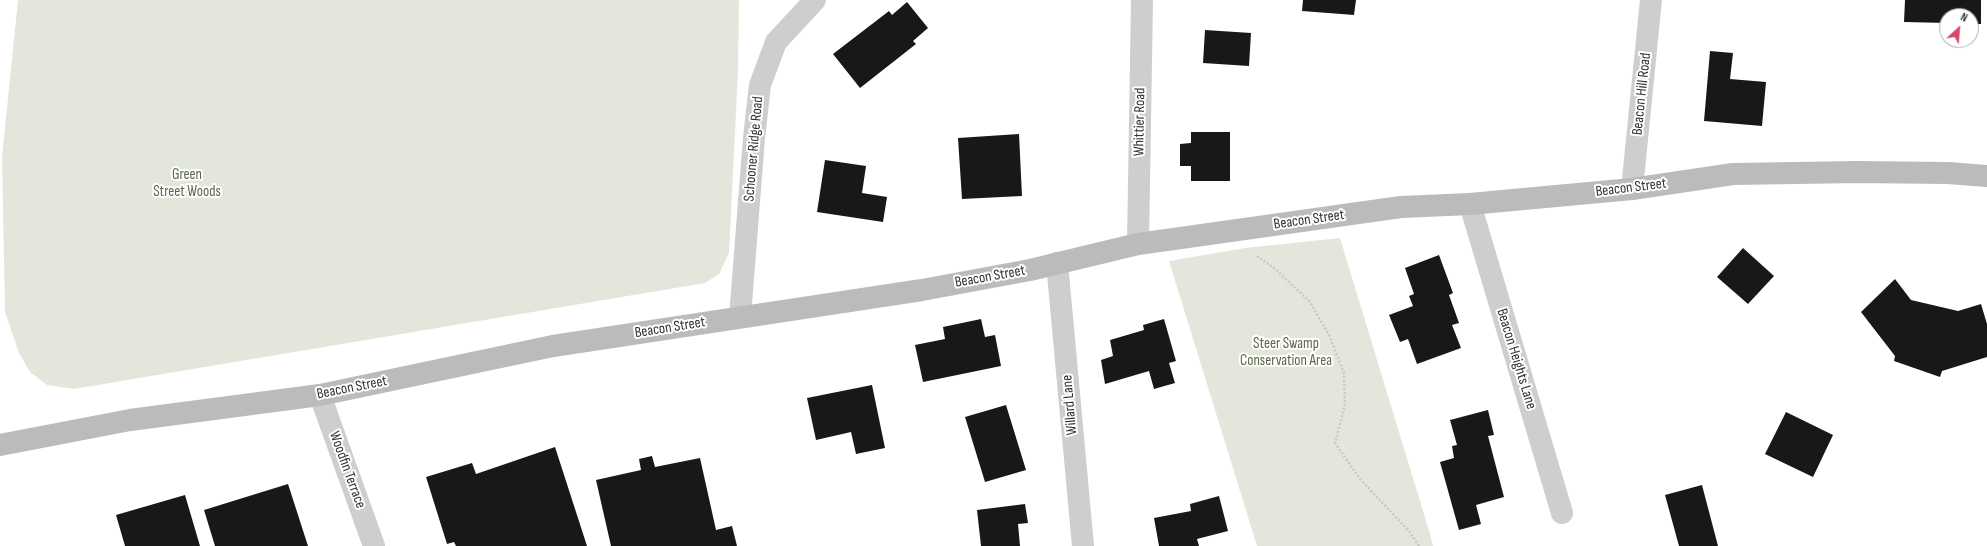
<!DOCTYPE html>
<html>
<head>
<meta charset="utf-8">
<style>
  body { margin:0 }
  #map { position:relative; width:1987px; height:546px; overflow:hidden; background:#fff; font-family:"Sofia Sans Condensed",sans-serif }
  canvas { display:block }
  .north { position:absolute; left:1939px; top:8px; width:40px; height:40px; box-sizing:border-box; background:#fff; border:1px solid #adadad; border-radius:50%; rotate:26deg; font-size:11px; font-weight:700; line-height:16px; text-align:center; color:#313131 }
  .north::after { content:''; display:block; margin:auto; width:14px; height:18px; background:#d3486b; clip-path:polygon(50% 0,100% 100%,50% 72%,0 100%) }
</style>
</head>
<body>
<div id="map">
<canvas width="1987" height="546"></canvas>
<div class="north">N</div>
</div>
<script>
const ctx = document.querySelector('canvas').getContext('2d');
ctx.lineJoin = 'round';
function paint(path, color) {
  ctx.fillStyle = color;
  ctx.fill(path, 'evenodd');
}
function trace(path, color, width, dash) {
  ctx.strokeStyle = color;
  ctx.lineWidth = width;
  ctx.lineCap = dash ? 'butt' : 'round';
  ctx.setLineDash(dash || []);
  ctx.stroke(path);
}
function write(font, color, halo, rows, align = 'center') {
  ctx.font = font + ' "Sofia Sans Condensed",sans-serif';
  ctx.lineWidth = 4;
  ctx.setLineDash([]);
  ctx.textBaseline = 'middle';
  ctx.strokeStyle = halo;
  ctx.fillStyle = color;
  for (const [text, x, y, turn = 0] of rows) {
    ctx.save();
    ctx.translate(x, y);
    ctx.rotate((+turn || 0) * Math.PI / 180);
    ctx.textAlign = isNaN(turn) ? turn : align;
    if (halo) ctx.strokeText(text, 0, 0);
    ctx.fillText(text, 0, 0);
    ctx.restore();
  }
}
const green = new Path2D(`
  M18 0H739L738 71 729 253 719 274 705 283 74 389 47 385 30 372 19 353 5 312 2 157Z
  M1340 238 1430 534 1433 546H1257L1169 261 1245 248Z`);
const building = new Path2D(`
  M1303 0H1356L1354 15 1302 11Z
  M1905 0H1981V24H1971V16H1947V23L1904 22Z
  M907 2 928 28 913 41 916 44 860 88 833 54 889 11 892 15Z
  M1205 30 1251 33 1249 66 1203 63Z
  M1710 51 1733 53 1730 79 1766 82 1762 126 1704 121Z
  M1191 132H1230V181H1191V166H1180V144L1191 143Z
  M1019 134 1022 196 962 199 958 138Z
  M825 160 866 166 862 193 887 197 883 222 817 212Z
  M1743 248 1774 276 1748 304 1717 277Z
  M1439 255 1453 293 1449 295 1459 323 1452 325 1461 348 1417 364 1408 339 1400 342 1389 315 1413 306 1409 296 1414 294 1405 268Z
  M1895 279 1911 300 1958 311 1981 304 1987 324V357L1942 371 1940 377 1894 361 1895 356 1861 312Z
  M981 319 985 337 995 335 1001 366 923 382 915 345 945 339 943 327Z
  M1164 319 1176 361 1169 363 1175 383 1154 389 1149 371 1105 384 1101 360 1113 356 1110 340 1144 330 1143 325Z
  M872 385 885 448 856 454 851 432 816 440 807 398Z
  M1006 405 1026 470 985 482 965 417Z
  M1488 410 1494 435 1488 436 1504 497 1476 505 1481 524 1459 530 1440 462 1454 458 1452 446 1457 445 1450 420Z
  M1786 412 1833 435 1813 477 1765 454Z
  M555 447 587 546H456L454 542 447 544 426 477 472 463 476 474Z
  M652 456 655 467 700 458 716 530 732 526 737 546H611L596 480 641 470 639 459Z
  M288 484 308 546H215L204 510Z
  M1702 485 1718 546H1679L1665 495Z
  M185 495 200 546H125L116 515Z
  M1219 496 1228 531 1197 539 1199 546H1159L1154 518 1191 511 1190 504Z
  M1025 504 1028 523 1018 524 1020 546H981L977 510Z`);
const path = new Path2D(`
  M1257 256 1275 269 1310 302 1329 335 1344 373 1345 405 1335 443 1360 479 1409 531 1419 546`);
const street = new Path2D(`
  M1632 189 1651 0
  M1470 204 1562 513
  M1138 244 1142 0
  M1057 263 1083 546
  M740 317 754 138 760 85 776 42 815 0
  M320 395 374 546`);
const secondary = new Path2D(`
  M0 445 130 420 320 395 553 346 922 290 1030 270 1138 244 1401 207 1470 204 1632 189 1733 174 1857 172 1948 173 1987 176`);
const streetNames = [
  ["Beacon Hill Road",1642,94,-84],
  ["Whittier Road",1140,122,-89],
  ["Schooner Ridge Road",754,149,-85],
  ["Beacon Street",1631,188,-7],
  ["Beacon Street",1309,220,-8],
  ["Beacon Street",990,277,-10],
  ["Beacon Street",670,328,-9],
  ["Beacon Heights Lane",1516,359,73],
  ["Beacon Street",352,388,-11],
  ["Willard Lane",1070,405,-95],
  ["Woodfin Terrace",347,470,70]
];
const parkNames = [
  ["Green",187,175],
  ["Street Woods",187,192],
  ["Steer Swamp",1286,344],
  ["Conservation Area",1286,361]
];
paint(green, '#e3e7db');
paint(building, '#181818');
trace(path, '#c8c8c8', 2.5, [2, 2]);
trace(street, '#cecece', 22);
trace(secondary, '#bbb', 22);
write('15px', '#313131', '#fff', streetNames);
write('15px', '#5b6843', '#fff', parkNames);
</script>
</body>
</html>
